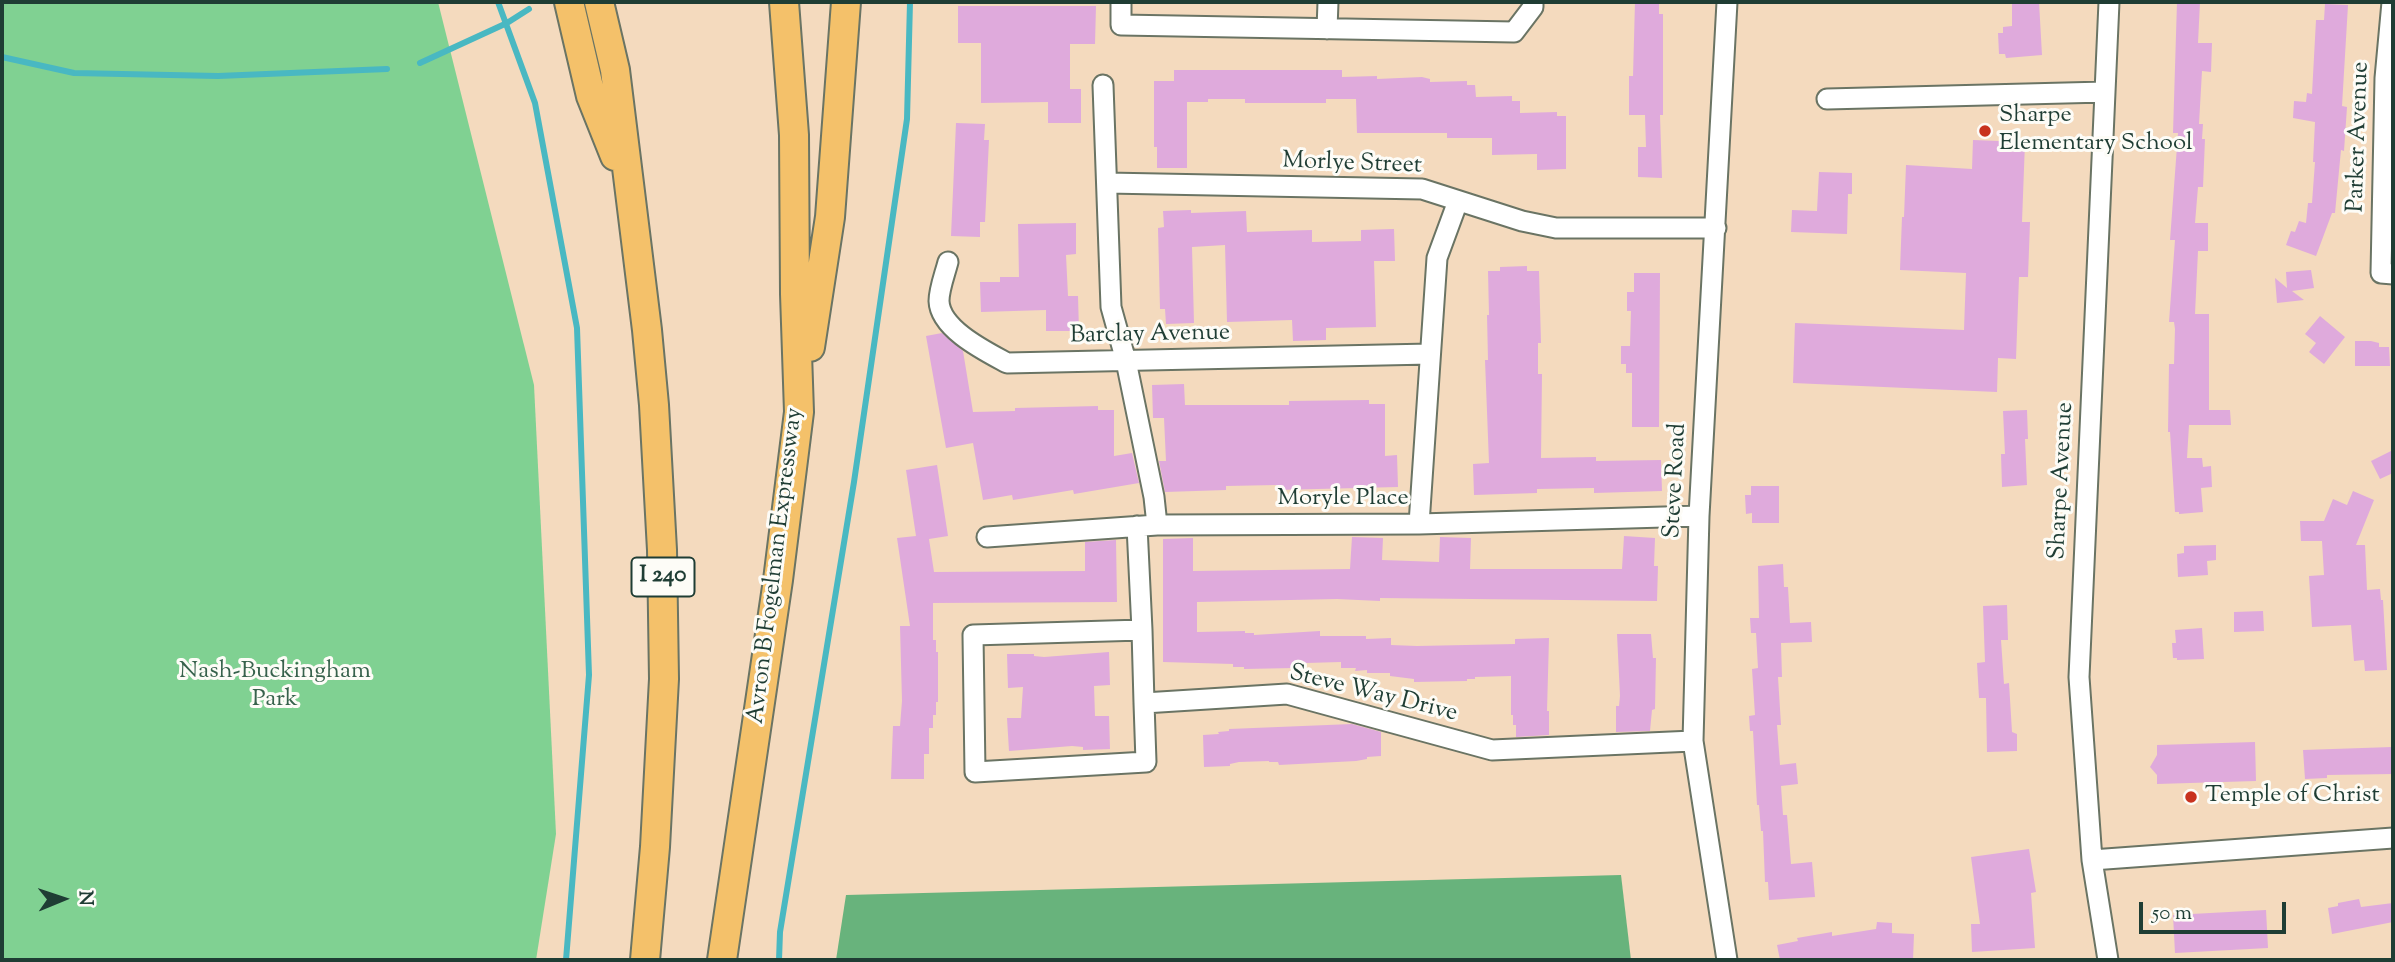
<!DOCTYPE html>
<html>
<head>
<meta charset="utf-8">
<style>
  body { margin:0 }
  #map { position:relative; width:2395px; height:962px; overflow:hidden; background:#f4dabe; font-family:"Sorts Mill Goudy",serif }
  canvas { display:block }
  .frame { position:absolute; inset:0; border:4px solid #1f3d34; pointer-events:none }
  .north { position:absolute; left:28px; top:864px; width:70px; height:70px; -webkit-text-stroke:5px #fdfcf7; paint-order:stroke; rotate:88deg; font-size:19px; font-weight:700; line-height:28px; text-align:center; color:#1f3d34 }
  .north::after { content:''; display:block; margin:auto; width:24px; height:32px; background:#1f3d34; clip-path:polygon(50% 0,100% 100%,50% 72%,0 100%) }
  .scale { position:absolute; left:2139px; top:902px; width:147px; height:32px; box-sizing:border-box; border:4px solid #1f3d34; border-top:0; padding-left:9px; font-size:21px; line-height:24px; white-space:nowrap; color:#1f3d34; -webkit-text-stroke:5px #fdfcf7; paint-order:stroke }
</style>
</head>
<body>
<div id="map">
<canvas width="2395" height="962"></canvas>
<div class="frame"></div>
<div class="north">N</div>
<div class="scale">50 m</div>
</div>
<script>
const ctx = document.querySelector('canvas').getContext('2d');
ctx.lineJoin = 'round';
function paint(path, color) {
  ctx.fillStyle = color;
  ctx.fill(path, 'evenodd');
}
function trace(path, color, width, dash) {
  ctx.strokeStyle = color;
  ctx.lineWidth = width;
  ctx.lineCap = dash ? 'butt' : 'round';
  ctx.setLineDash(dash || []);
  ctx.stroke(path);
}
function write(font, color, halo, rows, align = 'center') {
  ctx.font = font + ' "Sorts Mill Goudy",serif';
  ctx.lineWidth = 6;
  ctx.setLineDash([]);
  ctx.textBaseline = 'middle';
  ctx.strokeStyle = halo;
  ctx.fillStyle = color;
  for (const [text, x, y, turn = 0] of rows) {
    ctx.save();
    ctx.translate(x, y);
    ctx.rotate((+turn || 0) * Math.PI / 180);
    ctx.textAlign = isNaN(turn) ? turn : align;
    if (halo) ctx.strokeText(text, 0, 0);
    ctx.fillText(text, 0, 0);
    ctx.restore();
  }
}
const green = new Path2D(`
  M2 2H438L534 385 556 834 536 960H2Z`);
const forest = new Path2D(`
  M1621 875 1631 960H836L846 895Z`);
const stream = new Path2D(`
  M498 2 535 103 577 328 589 675 566 960
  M2 57 74 73 218 76 387 69
  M420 63 507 23 529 9
  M779 960 780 932 854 482 907 119 910 2`);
const building = new Path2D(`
  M1635 2H1659V14H1663V115H1660L1662 178 1638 177V147H1646L1645 115H1629V76H1633Z
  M2012 2H2039L2042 55 2006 58 2005 54H1999L1998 33H2003V27L2012 26Z
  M2177 2H2200L2198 43H2212L2211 72 2202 71 2199 124H2203L2202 139H2205L2203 187H2198L2195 223H2208V251H2198L2195 314H2209V410H2230L2231 425H2189L2187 458H2202L2203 467 2211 466 2212 487 2201 488 2203 512 2179 514V512H2175L2170 432H2168L2169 364H2174L2175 329 2174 322H2169L2175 240H2170L2178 133H2173Z
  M2325 4 2348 5 2342 106 2347 107 2344 151 2341 150 2335 213H2332L2316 256 2286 245 2291 231 2295 232 2299 221 2306 223 2308 203H2312L2315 162H2313L2315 122 2293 118 2294 101 2306 102 2307 93 2312 94 2316 20H2324Z
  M958 6H1096L1095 44H1070V89H1081V123H1048V102L981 103V43H958Z
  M1174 70H1342V77L1377 76V79L1422 77 1430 79V82L1467 81V85H1475L1476 97 1512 96V101H1520V113L1557 112V116H1566V169L1537 170V154L1492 155V138H1447V133H1357L1356 99H1326V103H1245V99H1208V102H1187V168H1157V147H1154V81H1174Z
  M956 123 985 124 984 140H989L985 222H980V237L951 236Z
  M1973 140 2025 142 2022 222H2030L2028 277H2019L2016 359 1998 358 1997 392 1793 383 1795 323 1964 330 1966 273 1900 270 1902 217H1904L1906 165 1972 169Z
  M1819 172 1852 173V194H1848L1847 234 1791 232 1792 210 1817 211Z
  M1191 210V213L1246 211 1247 232 1312 230V242L1361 241V230L1394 229 1395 261H1374L1376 327 1326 328V340L1293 341 1292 320 1227 322 1225 245 1192 247 1194 323 1166 324 1165 309H1160L1158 228 1164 227 1163 211Z
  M1076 223V254L1066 255 1068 296H1078L1079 331H1046V310L981 312 980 282H1000V277H1019L1018 224Z
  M1527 266V271H1539L1541 343H1538V374H1542L1541 458 1596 457V461L1661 460 1662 491 1594 493V488L1537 489V493L1474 495 1473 464 1489 463 1485 360H1488L1487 315H1489L1488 271H1500V267Z
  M2311 270 2314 288 2292 291 2304 300 2277 303 2275 278 2287 288 2286 272Z
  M1634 273H1660L1659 427H1632V373H1626V364H1621V346H1630L1631 311H1627V292H1634Z
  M2320 316 2345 337 2324 364 2309 352 2316 343 2305 334Z
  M942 333 963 351 973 412 1015 411V408L1098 406V410H1114V456L1132 453 1139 483 1074 494 1073 490 1013 500 1012 495 983 500 973 443 946 448 926 336Z
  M2355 341H2371L2379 343V347H2389L2390 366H2355Z
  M1184 384 1185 405H1289V401L1369 400V404H1385V456L1397 455 1398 487 1277 490V485L1226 486V490L1165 492 1159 461H1166L1164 418H1153L1152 385Z
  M2027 410 2028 439H2025L2027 485 2002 487 2001 454H2005L2003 411Z
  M2393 450V473L2380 479 2371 461Z
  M937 465 948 536 929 539 934 572 1085 571V542L1116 540 1117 602 933 603V640H936V652H938V702H936V715H933V728H929V754H924V779H891L893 726H900L902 701 900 626H910L897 538 916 536 906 470Z
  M1751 486H1779V523H1752V513L1746 514 1745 495H1751Z
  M2353 491 2374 500 2356 545H2365L2367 590 2380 589 2381 600H2383L2387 670 2365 671 2364 660 2354 661 2351 625 2312 627 2309 576 2324 575 2322 541H2301L2300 521H2324L2333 499 2347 505Z
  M1352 537 1383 538 1382 560 1439 562 1440 537 1471 538 1470 569H1622L1624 536 1655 538 1654 566H1658L1657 601 1380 598V601L1337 599 1197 602V632L1245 631V633H1254V635L1320 631V636H1366V639L1391 638V645L1417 646 1515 644V639L1549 638 1547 711H1549V735L1516 737V725H1513V715H1511V676L1475 677V679H1467V681L1414 682V679L1390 676V673H1367V670L1355 671 1356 668H1341V662L1306 663V665L1294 666V668L1244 669V667H1233V664L1163 662V539L1193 538V571L1350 569Z
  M2216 545V560L2207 561 2208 575 2178 577 2177 554 2184 553V546Z
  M1783 564 1784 587H1788L1790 623 1811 622 1812 642 1781 643 1782 677H1778L1781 725H1777L1780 765 1796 763 1798 784 1781 786 1783 815H1787L1791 864 1812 862 1815 897 1769 900 1768 882H1765L1763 831H1761L1759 805H1757L1753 731H1750L1749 716 1755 715 1752 669 1758 668 1756 633H1751L1750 618H1759L1758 566Z
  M2007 605 2008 640H2001L2004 684 2009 683 2012 732 2017 734V751L1987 752 1986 698H1979L1977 663 1985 662 1983 606Z
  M2263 611 2264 631 2234 632V612Z
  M2202 628 2204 659 2177 660V658H2173L2172 643H2176L2175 630Z
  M1617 634H1651L1653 658H1656L1655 709 1652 710 1650 731 1616 732V706H1619L1620 696Z
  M1109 652 1110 685 1094 686 1095 716H1109L1110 749 1083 750V747L1072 746 1009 751 1007 718H1021L1023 687 1008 688 1007 654H1034V656L1044 657Z
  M1352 724 1381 732V756L1367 757V759L1356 761 1279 765 1278 762H1269V761L1239 762 1230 764V766L1204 767 1203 735 1219 734 1218 732 1229 731V729Z
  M2255 742 2256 781 2157 784V775L2150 767 2157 755V745Z
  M2392 747 2393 774 2327 775V778L2305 779 2303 750Z
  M2029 849 2036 892 2031 893 2035 948 1972 952 1971 924H1980L1971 857Z
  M2359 899 2361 907 2393 903V922L2332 934 2328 908 2338 906V903Z
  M2266 910 2268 948 2175 953 2173 915Z
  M1877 922 1892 923V933L1914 934 1913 960H1780L1777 945 1798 941 1797 938 1832 932V936L1876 929Z`);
const minor = new Path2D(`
  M1121 2V25L1514 32 1533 7V2
  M2392 2 2385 78 2381 273 2393 274
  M1327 29 1328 2
  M1103 85 1111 307 1126 361 1154 497 1157 525
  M1827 99 2105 92
  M1107 183 1422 189 1522 221 1556 228H1716
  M948 262C945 274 939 289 939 301 940 329 985 351 1007 363L1430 354
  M1419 524 1437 258 1458 201
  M1137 526 1142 630
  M987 537 1157 525 1419 524 1699 516
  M1144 703 1142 630 973 635 975 772 1146 762 1144 703 1287 694 1492 750 1693 741
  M2092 860 2393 838
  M1727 960 1693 741 1699 516 1727 2
  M2108 960 2092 860 2079 677 2109 2`);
const highway = new Path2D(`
  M569 2 591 96 615 156
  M599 2 615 70 647 330 654 405 662 550 664 679 655 847 645 960
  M810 347 830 217 846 2
  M722 960 778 580 799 412 795 294 794 135 784 2`);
const markers = [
  [1985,131,7,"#c8321e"],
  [2191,797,7,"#c8321e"]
];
const shields = [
  [663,577,63]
];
const shieldNames = [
  ["I 240",663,577]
];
const poiNames = [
  ["Sharpe",1999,117],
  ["Elementary School",1999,145],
  ["Temple of Christ",2205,797]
];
const streetNames = [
  ["Parker Avenue",2360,137,-88],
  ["Morlye Street",1352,165,2],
  ["Barclay Avenue",1150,336,-1],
  ["Steve Road",1677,481,-87],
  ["Sharpe Avenue",2063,481,-87],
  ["Moryle Place",1343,500],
  ["Avron B Fogelman Expressway",777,566,-83],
  ["Steve Way Drive",1373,695,14]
];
const parkNames = [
  ["Nash-Buckingham",275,673],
  ["Park",275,701]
];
paint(green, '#80d192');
paint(forest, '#68b37c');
trace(stream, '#49b8c2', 6);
paint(building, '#dfaadc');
trace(minor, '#6a7464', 23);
trace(highway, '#6a7464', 32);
trace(minor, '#fff', 19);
trace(highway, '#f4c16a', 28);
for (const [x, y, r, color] of markers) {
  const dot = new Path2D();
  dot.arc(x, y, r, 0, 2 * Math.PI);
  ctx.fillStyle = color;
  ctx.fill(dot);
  trace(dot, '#fdfcf7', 2.5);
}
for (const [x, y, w] of shields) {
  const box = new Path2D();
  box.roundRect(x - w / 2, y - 19.5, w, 39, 5);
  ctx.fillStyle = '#fdfcf7';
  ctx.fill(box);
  trace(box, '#1f3d34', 2);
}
write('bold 23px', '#1f3d34', null, shieldNames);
write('24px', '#1f3d34', '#fdfcf7', poiNames, 'left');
write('24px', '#1f3d34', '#fdfcf7', streetNames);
write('24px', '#37624c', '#fdfcf7', parkNames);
</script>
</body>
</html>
